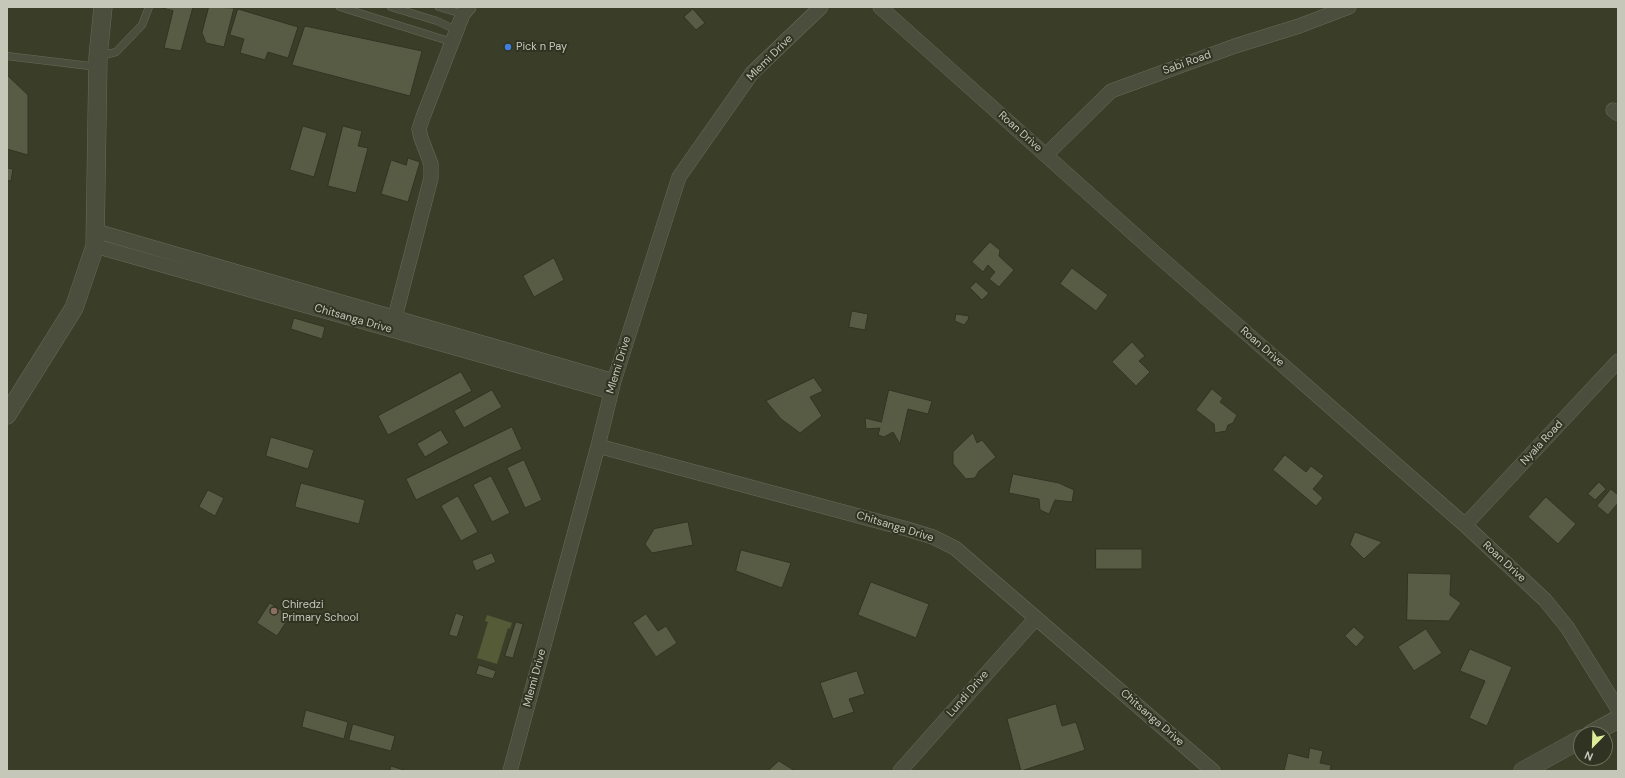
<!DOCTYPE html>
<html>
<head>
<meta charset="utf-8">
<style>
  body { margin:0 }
  #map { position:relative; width:1625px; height:778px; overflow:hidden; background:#3a3d28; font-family:"DM Sans",sans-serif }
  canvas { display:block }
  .frame { position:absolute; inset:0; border:8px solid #c5c8b9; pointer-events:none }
  .north { position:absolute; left:1573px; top:726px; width:40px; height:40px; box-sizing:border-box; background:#303321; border:1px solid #6c6f5e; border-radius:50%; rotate:203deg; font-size:11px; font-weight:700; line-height:16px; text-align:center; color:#c5c8b9 }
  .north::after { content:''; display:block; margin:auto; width:14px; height:18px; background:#deec9a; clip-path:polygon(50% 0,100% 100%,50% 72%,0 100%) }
</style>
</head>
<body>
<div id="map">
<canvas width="1625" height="778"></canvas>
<div class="frame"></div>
<div class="north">N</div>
</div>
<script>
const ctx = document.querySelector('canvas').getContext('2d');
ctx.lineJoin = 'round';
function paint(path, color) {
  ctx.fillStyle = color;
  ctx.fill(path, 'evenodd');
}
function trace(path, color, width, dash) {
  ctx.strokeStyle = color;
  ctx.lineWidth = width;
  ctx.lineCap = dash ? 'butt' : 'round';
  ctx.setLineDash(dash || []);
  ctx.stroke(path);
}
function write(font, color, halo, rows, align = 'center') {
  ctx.font = font + ' "DM Sans",sans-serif';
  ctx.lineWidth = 4;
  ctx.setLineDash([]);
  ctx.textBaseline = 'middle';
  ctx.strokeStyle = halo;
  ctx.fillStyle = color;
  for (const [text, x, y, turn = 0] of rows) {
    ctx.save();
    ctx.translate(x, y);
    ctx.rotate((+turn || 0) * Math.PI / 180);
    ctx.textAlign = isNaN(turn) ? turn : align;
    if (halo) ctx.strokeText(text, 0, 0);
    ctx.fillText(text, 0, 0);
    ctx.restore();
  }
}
const water = new Path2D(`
  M487 615 512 623 510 629 508 628 497 664 477 658 488 622 485 621Z`);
const building = new Path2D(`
  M159 7H193L181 51 164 48 173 11Z
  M209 7 234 8 224 47 206 43 202 33Z
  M238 9 298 27 288 58 268 52 265 60 240 53 244 39 230 35Z
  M693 9 705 23 696 30 684 17Z
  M305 26 422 51 410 96 292 65Z
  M7 75 28 95V155L7 149Z
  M303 126 327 133 314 177 290 170Z
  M343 126 362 131 358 146 368 148 356 193 328 186Z
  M408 158 420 162 408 202 381 194 391 160 406 165Z
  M7 168 13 169 11 181 7 180Z
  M990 242 1000 250 999 256 1014 270 999 287 989 279 995 272 988 265 983 272 972 262Z
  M554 258 564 280 534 297 523 276Z
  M1072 268 1108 295 1096 311 1060 284Z
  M976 282 989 293 982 300 970 288Z
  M852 311 868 314 865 330 849 327Z
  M956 314 969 316 968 320 964 325 955 321Z
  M294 318 325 327 322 339 291 329Z
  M1132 342 1145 356 1139 361 1150 372 1136 386 1112 362Z
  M461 372 472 391 388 435 378 416Z
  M814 378 823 391 810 397 822 416 800 433 781 419 766 401Z
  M1212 389 1223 398 1220 402 1237 415 1233 423 1228 425 1226 431 1215 433 1214 424 1196 410Z
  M492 390 502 407 464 428 454 411Z
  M889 390 932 401 928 414 908 409 900 444 893 432 884 437 878 435 880 428 866 429 865 418 881 422Z
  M512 427 522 449 416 500 406 479Z
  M441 430 449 443 425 457 417 444Z
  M973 433 977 443 982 440 996 457 979 471 975 478 966 479 953 464V452Z
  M271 437 314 450 308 469 266 456Z
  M1285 455 1306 472 1311 466 1324 476 1313 489 1323 498 1316 506 1273 470Z
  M524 460 542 500 525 508 507 468Z
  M1013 474 1059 483 1074 490 1072 502 1055 500 1049 514 1040 510 1039 499 1009 493Z
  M491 476 510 513 492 522 473 485Z
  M1599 482 1606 489 1595 500 1588 494Z
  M301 483 365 500 359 524 295 507Z
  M1611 489 1618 495V503L1608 515 1597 506Z
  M208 490 224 498 215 516 199 507Z
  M458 496 478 532 461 541 441 506Z
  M1546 497 1576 524 1558 544 1528 517Z
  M688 522 693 545 652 553 645 544 654 529Z
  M1355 532 1382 542 1364 559 1350 545Z
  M1096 549H1142V569H1096Z
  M741 550 791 563 782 588 736 571Z
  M492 553 496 562 476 571 472 561Z
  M1408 573 1451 574 1450 595 1461 603 1449 621 1407 620Z
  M871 582 929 604 916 638 858 615Z
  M270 603 290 616 277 636 257 623Z
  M456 613 464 616 457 637 449 635Z
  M646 614 658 631 666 626 677 643 656 657 633 623Z
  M516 622 523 624 513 658 505 656Z
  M1354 627 1365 637 1356 647 1345 636Z
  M1426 629 1442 653 1414 671 1398 647Z
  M1470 649 1512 667 1487 726 1469 718 1485 681 1460 671Z
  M479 665 496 671 493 679 476 674Z
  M857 671 865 694 849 699 854 712 833 719 820 683Z
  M1056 704 1062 726 1076 722 1085 750 1021 771 1007 719Z
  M306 710 348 722 344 739 302 727Z
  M353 724 395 736 391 751 349 740Z
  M1310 748 1323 751 1320 763 1331 765 1330 771H1284L1288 753 1308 758Z
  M779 761 795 771H768Z
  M391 766 407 771H390Z`);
const service = new Path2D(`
  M340 7 452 42
  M391 7 437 21 456 30
  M439 7 463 14
  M7 56 98 67
  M100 56 116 52 142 25 149 7`);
const minor = new Path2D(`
  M880 7 1163 260 1465 525 1545 600 1567 627 1618 709
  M1613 110 1618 114
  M1046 155 1111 91 1235 46 1299 26 1349 7
  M96 231 614 381
  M95 246 611 392
  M395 317 431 178V164L421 138 419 129 423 117 463 14 469 7
  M598 446 907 529 933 537 955 548 1213 771
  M1465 525 1618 361
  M510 771 598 446 614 381 679 177 752 73 821 7
  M900 771 1036 618`);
const tertiary = new Path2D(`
  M7 415 74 308 95 246 98 57 103 7
  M1591 734 1618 719
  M1523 771 1581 739`);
const markers = [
  [508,47,4,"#3f7fe0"],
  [274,611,4,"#8d6e63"]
];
const poiNames = [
  ["Pick n Pay",516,47],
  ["Chiredzi",282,605],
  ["Primary School",282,618]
];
const streetNames = [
  ["Mlemi Drive",770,58,-45],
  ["Sabi Road",1187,63,-20],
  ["Roan Drive",1020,132,42],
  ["Chitsanga Drive",353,319,16],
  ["Roan Drive",1262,347,41],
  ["Mlemi Drive",619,365,-73],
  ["Nyala Road",1542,443,-47],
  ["Chitsanga Drive",895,527,17],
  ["Roan Drive",1504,562,43],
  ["Mlemi Drive",535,678,-75],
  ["Lundi Drive",968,694,-49],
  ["Chitsanga Drive",1152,718,41]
];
paint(water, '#555a37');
paint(building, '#595c45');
trace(building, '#323523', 1);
trace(service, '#686b5a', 8);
trace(minor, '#686b5a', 15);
trace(tertiary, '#686b5a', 19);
trace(service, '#4b4e3c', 7);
trace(minor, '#4b4e3c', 14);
trace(tertiary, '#4b4e3c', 18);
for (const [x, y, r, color] of markers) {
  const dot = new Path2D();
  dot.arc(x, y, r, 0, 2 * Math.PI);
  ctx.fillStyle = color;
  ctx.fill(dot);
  trace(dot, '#303321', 1.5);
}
write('11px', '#c5c8b9', '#303321', poiNames, 'left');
write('11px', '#c5c8b9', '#303321', streetNames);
</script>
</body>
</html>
